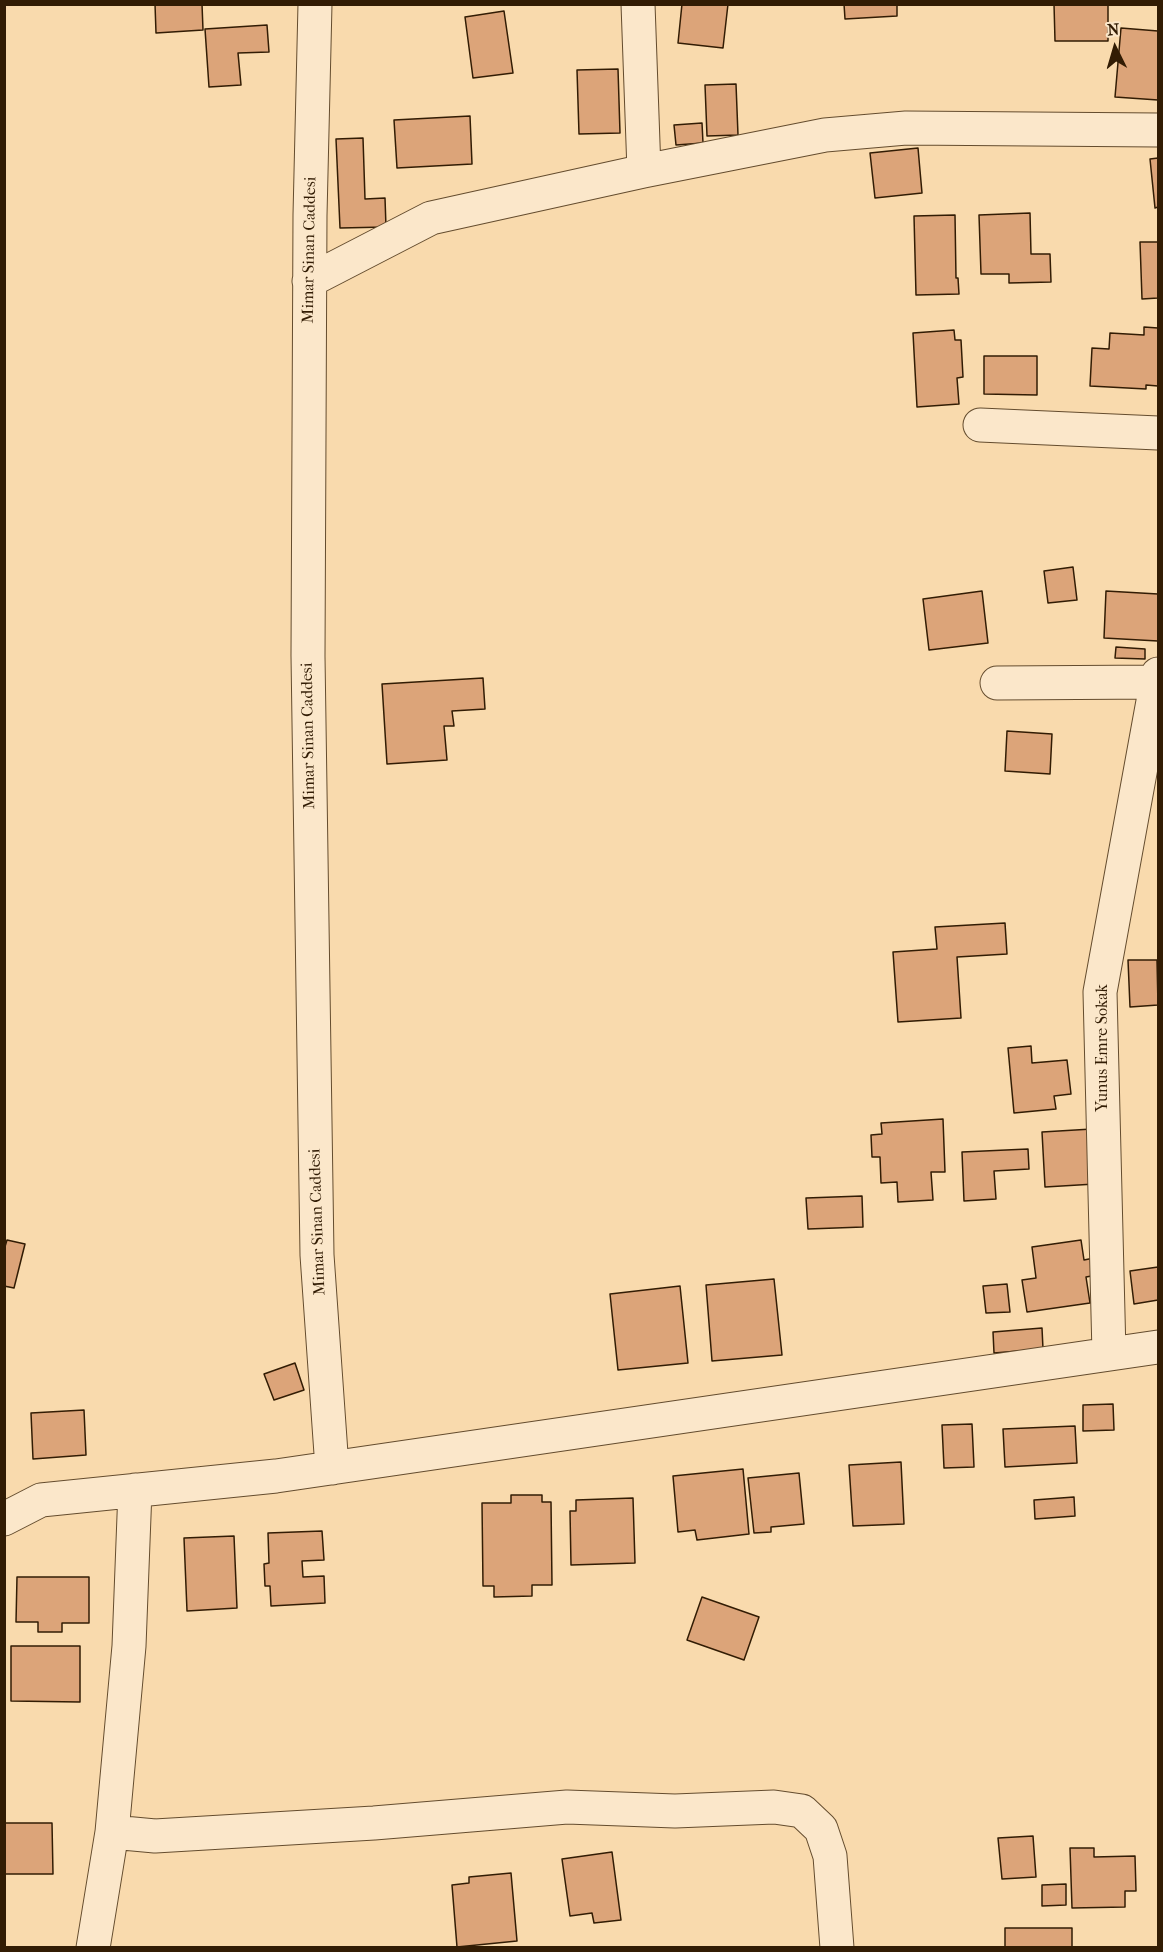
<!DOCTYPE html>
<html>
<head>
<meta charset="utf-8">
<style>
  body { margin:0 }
  #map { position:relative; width:1163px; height:1952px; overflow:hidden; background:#f9daad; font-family:"IM FELL French Canon",serif }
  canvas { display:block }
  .frame { position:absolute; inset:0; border:6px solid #321c04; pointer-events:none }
  .north { position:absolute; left:1085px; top:18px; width:60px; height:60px; -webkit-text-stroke:4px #fbe7ca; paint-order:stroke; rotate:355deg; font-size:16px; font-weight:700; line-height:24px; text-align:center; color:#321c04 }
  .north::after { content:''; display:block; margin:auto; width:21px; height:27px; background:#321c04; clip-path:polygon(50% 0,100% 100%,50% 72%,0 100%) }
</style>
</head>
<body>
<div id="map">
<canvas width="1163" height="1952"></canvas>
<div class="frame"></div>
<div class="north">N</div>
</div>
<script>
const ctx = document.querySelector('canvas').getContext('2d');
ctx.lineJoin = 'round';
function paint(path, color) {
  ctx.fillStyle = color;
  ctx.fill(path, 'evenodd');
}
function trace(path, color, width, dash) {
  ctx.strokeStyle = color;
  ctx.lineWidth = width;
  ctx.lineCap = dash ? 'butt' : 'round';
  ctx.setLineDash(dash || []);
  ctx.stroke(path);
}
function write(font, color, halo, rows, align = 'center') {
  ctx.font = font + ' "IM FELL French Canon",serif';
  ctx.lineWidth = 4.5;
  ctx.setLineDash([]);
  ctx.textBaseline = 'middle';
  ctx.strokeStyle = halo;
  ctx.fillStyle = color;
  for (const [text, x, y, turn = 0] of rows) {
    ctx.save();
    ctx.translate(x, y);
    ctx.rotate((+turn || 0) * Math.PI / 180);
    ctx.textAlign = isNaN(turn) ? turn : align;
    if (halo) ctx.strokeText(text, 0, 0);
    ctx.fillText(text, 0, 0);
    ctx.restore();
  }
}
const building = new Path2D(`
  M155 4H202L203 30 156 33Z
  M682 4H728L723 48 678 43Z
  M844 4H897V16L845 19Z
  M1054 4H1108V41H1055Z
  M504 11 513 73 473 78 465 17Z
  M267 25 269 52 238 53 241 85 209 87 205 29Z
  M1121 28 1158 31V100L1115 97Z
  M618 69 620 133 579 134 577 70Z
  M736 84 738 135 707 136 705 85Z
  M470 116 472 164 397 168 394 120Z
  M702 123 703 143 676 145 674 125Z
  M363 138 365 199 385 198 386 227 340 228 336 139Z
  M918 148 922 193 875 198 870 153Z
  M1158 158V207L1155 208 1150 159Z
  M1030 213 1031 254H1050L1051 282 1009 283V274H981L979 215Z
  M955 215 956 278H958L959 294 916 295 914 216Z
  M1140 242H1158V298L1142 299Z
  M1144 327 1158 328V386L1146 385V389L1090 386 1092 348 1109 349 1110 333 1144 335Z
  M954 330 955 340H961L963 377 957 378 959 404 917 407 913 333Z
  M984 356H1037V395L984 394Z
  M1073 567 1077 600 1048 603 1044 571Z
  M982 591 988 643 929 650 923 599Z
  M1106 591 1158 594V641L1104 638Z
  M1116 647 1145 649V659L1115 658Z
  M483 678 485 709 452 711 454 726H444L447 760 387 764 382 684Z
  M1007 731 1052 734 1050 774 1005 771Z
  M1005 923 1007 954 957 957 961 1018 898 1022 893 952 937 949 935 927Z
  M1128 960H1157L1158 1005 1130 1007Z
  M1031 1046 1032 1063 1067 1060 1071 1094 1054 1096 1056 1109 1014 1113 1008 1048Z
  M943 1119 945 1172H931L933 1200 898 1202 897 1182 881 1183 880 1157H872L871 1135 882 1134 881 1123Z
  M1092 1129 1095 1184 1045 1187 1042 1132Z
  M1028 1149 1029 1169 994 1171 996 1199 964 1201 962 1152Z
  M862 1196 863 1227 808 1229 806 1198Z
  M7 1240 25 1244 14 1288 4 1286V1250Z
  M1081 1240 1084 1260 1094 1258 1097 1275 1086 1277 1090 1303 1027 1312 1022 1280 1036 1278 1032 1247Z
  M1158 1267V1300L1134 1304 1130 1271Z
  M774 1279 782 1355 712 1361 706 1285Z
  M1007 1284 1010 1312 986 1313 983 1286Z
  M680 1286 688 1363 618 1370 610 1294Z
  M1042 1328 1043 1349 994 1353 993 1332Z
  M295 1363 304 1390 274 1400 264 1374Z
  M1113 1404 1114 1430 1083 1431V1405Z
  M84 1410 86 1455 33 1459 31 1413Z
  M972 1424 974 1467 944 1468 942 1425Z
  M1075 1426 1077 1463 1005 1467 1003 1429Z
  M901 1462 904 1524 853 1526 849 1465Z
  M743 1469 749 1534 697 1540 695 1530 678 1532 673 1476Z
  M799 1473 804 1524 771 1527V1532L754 1533 748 1478Z
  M511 1495H542V1502H551L552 1585H532V1596L494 1597V1586H483L482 1503H511Z
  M1074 1497 1075 1516 1035 1519 1034 1500Z
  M633 1498 635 1563 571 1565 570 1511H576V1500Z
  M322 1531 324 1560 302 1561 303 1577 324 1576 325 1603 271 1606 270 1586H265L264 1564 269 1563 268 1533Z
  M234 1536 237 1608 187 1611 184 1538Z
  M17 1577H89V1623H62V1632H38V1622H16Z
  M702 1597 759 1617 744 1660 687 1640Z
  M11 1646H80V1702L11 1701Z
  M4 1823H52L53 1874H4Z
  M1033 1836 1036 1877 1002 1879 998 1838Z
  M1070 1848H1094V1857L1135 1856 1136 1891H1125V1907L1072 1908Z
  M612 1852 621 1920 594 1923 592 1913 570 1916 562 1859Z
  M511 1873 517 1941 457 1947 452 1885 469 1883V1877Z
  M1066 1884V1905L1042 1906V1885Z
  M1005 1928H1072V1948H1005Z`);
const minor = new Path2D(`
  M315 4 310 215 308 656 317 1255 332 1468
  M638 4 644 171
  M309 281 431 218 644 171 825 135 906 128 1158 130
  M980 425 1158 433
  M997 683 1158 682
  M1109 1354 1100 992 1158 674
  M135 1490 129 1646 112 1832 155 1836 374 1823 567 1807 675 1811 774 1807 802 1811 821 1829 830 1856 837 1948
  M4 1519 41 1500 276 1476 1158 1347
  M93 1948 112 1832`);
const streetNames = [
  ["Mimar Sinan Caddesi",310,250,-89],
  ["Mimar Sinan Caddesi",309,736,-91],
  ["Yunus Emre Sokak",1103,1048,-90],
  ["Mimar Sinan Caddesi",318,1222,-92]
];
paint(building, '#dca479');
trace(building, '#321c04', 1.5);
trace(minor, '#644c2e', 35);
trace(minor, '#fbe7ca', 33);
write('16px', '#321c04', '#fbe7ca', streetNames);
</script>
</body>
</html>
